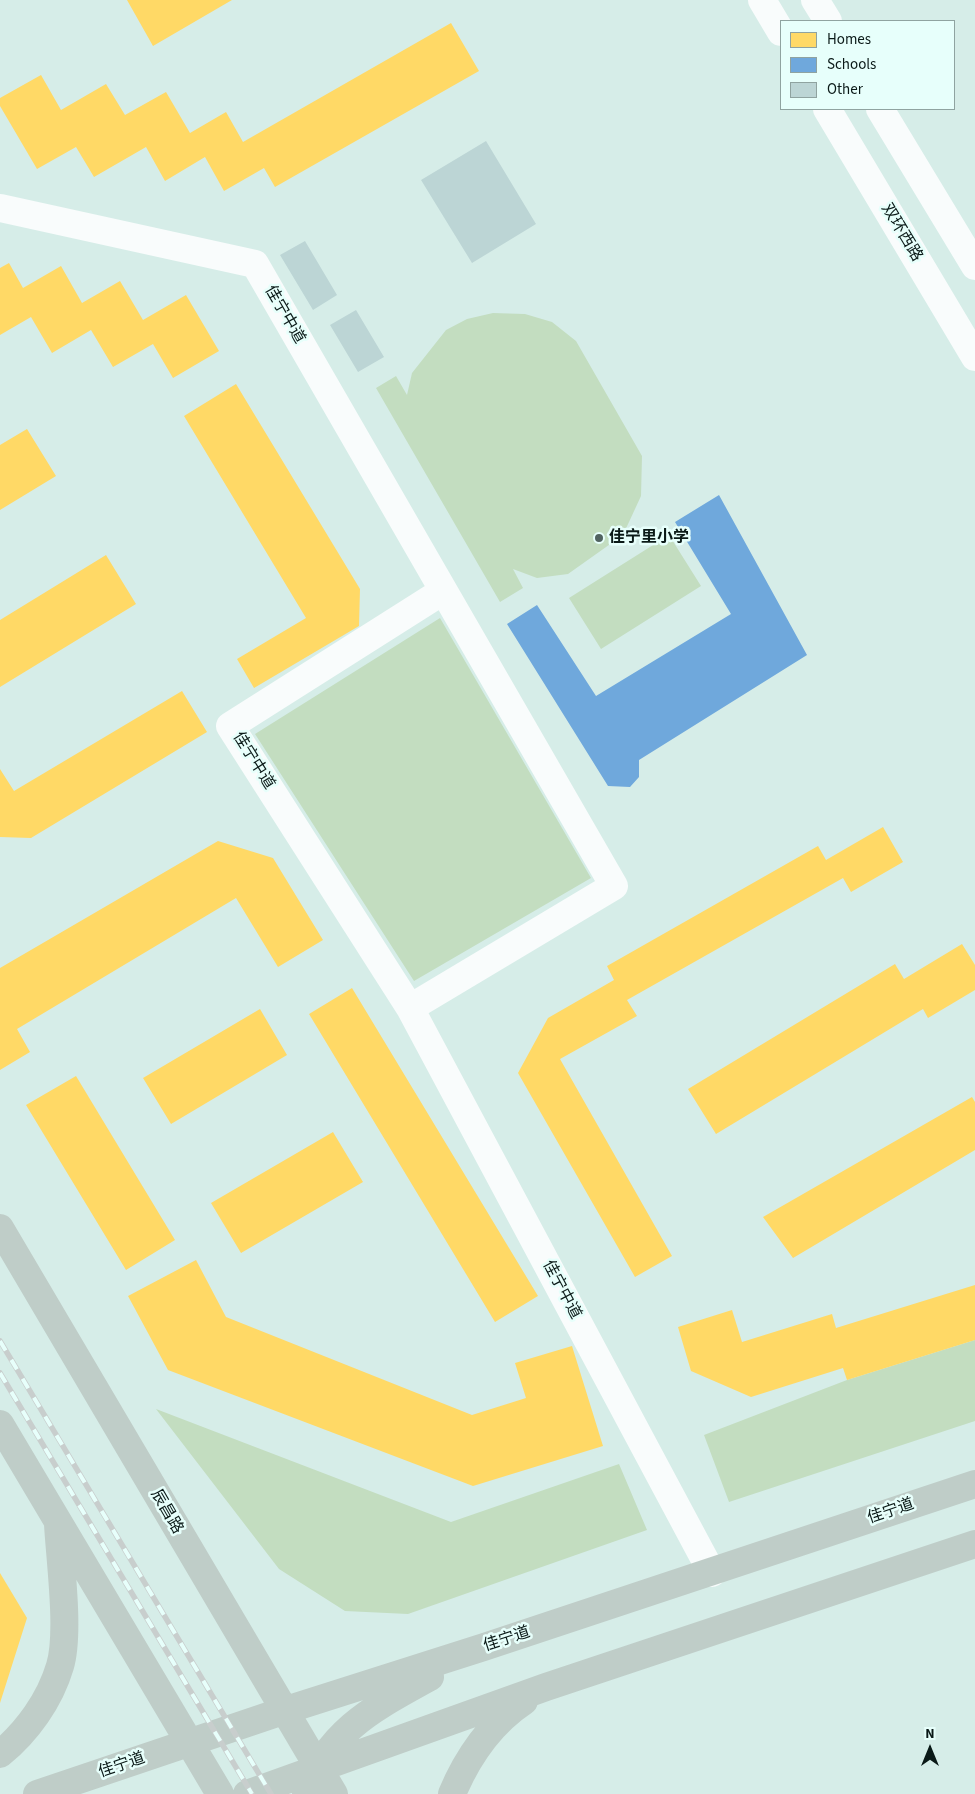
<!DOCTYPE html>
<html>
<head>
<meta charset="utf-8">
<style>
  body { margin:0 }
  #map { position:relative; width:975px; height:1794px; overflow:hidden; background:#d6ede8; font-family:"Source Sans 3",sans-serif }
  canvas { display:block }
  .legend { position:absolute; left:780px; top:20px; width:175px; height:90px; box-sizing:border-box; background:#e7fffb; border:1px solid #8fa3a0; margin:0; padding:6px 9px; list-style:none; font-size:15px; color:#0a1917 }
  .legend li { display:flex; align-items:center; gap:10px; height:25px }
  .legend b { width:25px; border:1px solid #8fa3a0 }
  .north { position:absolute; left:905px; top:1724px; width:50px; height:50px; -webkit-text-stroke:4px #e7fffb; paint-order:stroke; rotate:0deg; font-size:14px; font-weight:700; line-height:20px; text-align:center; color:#0a1917 }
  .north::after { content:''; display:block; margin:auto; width:18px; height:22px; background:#0a1917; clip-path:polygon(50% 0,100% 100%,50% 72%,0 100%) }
</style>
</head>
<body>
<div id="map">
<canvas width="975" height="1794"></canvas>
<ul class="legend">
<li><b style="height:14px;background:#ffd966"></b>Homes</li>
<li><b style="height:14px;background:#6fa8dc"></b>Schools</li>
<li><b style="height:14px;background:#bcd5d5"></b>Other</li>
</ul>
<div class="north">N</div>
</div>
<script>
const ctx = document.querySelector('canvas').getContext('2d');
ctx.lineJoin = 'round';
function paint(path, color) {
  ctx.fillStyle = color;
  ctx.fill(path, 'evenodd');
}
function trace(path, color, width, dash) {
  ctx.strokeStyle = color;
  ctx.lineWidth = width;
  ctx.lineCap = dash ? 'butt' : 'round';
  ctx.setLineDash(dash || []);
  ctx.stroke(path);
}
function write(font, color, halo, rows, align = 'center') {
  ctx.font = font + ' "Source Sans 3","Noto Sans SC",sans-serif';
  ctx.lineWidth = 5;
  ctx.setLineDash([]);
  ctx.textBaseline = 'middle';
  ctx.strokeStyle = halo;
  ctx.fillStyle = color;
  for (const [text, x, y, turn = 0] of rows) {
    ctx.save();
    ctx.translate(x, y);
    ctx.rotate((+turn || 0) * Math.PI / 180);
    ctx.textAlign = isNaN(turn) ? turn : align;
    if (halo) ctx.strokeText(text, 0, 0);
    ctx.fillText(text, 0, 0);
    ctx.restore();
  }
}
const green = new Path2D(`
  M493 313 525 314 552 322 576 341 642 456 641 496 623 535 568 574 537 578 513 569 523 588 500 602 376 388 396 376 407 395 412 373 446 330 467 319Z
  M669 535 701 586 601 649 569 598Z
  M440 618 591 878 414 981 255 734Z
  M975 1340V1421L729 1502 704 1435 847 1380Z
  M156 1409 451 1522 619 1464 647 1530 408 1614 345 1611 279 1569Z`);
const homes = new Path2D(`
  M127 0H232L153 46Z
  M451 23 479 71 275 187 264 168 224 191 205 157 165 181 146 147 94 177 76 147 37 169 0 106V98L41 75 61 110 106 84 125 115 166 92 190 133 226 112 243 142Z
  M9 263 23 288 61 266 82 303 120 281 143 320 186 295 219 351 173 378 153 344 113 367 91 330 52 353 31 317 0 335V268Z
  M236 384 360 589 359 626 254 688 237 659 306 618 184 416Z
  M27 429 56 476 0 510V445Z
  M106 555 136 604 0 687V620Z
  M182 691 207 732 31 838 0 837V769L14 791Z
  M883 827 903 862 851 892 843 878 627 1000 637 1016 560 1059 672 1256 635 1277 518 1073 548 1018 614 980 607 966 818 846 826 860Z
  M218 841 273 858 323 940 278 967 236 898 17 1029 30 1052 0 1070V968Z
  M962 944 975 965V990L928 1018 923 1009 716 1134 688 1089 895 964 904 979Z
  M352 988 538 1296 495 1322 309 1014Z
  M260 1009 287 1055 171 1124 143 1078Z
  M76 1076 175 1240 126 1270 26 1105Z
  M972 1097 975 1102V1150L793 1258 763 1217Z
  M333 1132 363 1182 241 1253 211 1203Z
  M196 1260 226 1317 472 1415 526 1398 515 1363 572 1346 603 1446 473 1486 168 1370 128 1296Z
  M975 1285V1340L847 1380 843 1368 751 1397 691 1371 678 1327 732 1310 742 1342 832 1314 836 1328Z
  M0 1573 27 1618 0 1703Z`);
const schools = new Path2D(`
  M719 495 807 655 639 760V777L630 787 608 786 507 624 537 605 596 696 731 614 675 522Z`);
const building = new Path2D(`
  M486 141 536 224 472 263 421 180Z
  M305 241 337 295 313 310 280 255Z
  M356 310 384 357 358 372 330 325Z`);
const minor = new Path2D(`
  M762 0 781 32
  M815 0 828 21
  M827 109 975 357
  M880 109 975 266
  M0 208 255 264 614 886 410 1008
  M443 591 230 726 410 1008 712 1573`);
const major = new Path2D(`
  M0 1228 334 1794
  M0 1424 220 1794
  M0 1754C27 1732 50 1700 60 1666 70 1633 60 1561 58 1524
  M37 1794 283 1711 484 1647 975 1484
  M247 1794 546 1687 975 1544
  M306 1794C328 1730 376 1707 430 1677
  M452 1794C467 1758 491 1723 524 1701`);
const rail = new Path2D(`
  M0 1341 271 1794
  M0 1373 252 1794`);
const markers = [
  [599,538,5,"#516360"]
];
const streetNames = [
  ["双环西路",901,233,59],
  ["佳宁中道",284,315,60],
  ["佳宁中道",253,761,58],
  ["佳宁中道",561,1290,62],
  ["辰昌路",166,1512,60],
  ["佳宁道",891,1512,-19],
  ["佳宁道",507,1640,-18],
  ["佳宁道",122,1766,-19]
];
const poiNames = [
  ["佳宁里小学",609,538]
];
paint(green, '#c3ddc0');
paint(homes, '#ffd966');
paint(schools, '#6fa8dc');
paint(building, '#bcd5d5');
trace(minor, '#f9fcfc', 28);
trace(major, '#bfcdc8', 28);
trace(rail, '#c8cecd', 5.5);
trace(rail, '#e7fffb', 4, [11]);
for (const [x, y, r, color] of markers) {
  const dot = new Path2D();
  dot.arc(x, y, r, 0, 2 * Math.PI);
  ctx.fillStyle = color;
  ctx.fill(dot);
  trace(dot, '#e7fffb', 2);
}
write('16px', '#0a1917', '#e7fffb', streetNames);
write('bold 16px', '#0a1917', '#e7fffb', poiNames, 'left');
</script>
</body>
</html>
